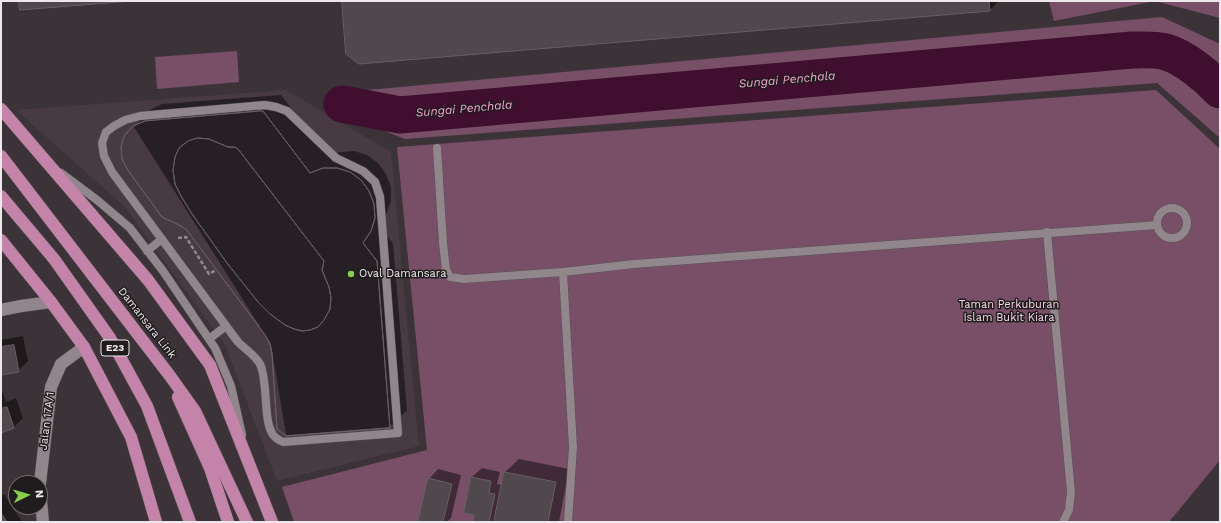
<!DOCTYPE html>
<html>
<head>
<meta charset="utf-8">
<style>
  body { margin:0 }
  #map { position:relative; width:1221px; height:523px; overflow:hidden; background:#3b3338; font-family:"Work Sans",sans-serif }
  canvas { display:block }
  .frame { position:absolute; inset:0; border:2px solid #ede8eb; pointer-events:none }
  .north { position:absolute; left:8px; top:475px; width:40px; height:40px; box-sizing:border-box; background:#201c1e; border:1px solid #726e70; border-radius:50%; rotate:85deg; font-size:11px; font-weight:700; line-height:16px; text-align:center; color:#ede8eb }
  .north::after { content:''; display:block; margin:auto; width:14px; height:18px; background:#86cf4b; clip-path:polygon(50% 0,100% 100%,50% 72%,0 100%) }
</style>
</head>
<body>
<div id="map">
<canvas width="1221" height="523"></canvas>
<div class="frame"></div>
<div class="north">N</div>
</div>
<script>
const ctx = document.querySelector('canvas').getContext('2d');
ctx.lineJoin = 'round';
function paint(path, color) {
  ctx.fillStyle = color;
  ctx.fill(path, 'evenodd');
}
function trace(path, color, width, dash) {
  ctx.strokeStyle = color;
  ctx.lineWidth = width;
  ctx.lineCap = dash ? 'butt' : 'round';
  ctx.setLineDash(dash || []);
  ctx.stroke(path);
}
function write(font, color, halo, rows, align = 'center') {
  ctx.font = font + ' "Work Sans",sans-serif';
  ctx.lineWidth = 3;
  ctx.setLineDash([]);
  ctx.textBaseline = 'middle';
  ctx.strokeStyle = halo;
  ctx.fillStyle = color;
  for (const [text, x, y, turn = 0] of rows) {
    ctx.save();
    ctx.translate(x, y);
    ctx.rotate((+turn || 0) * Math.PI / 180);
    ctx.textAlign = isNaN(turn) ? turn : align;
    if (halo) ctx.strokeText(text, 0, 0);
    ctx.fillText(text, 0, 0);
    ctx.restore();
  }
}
const built = new Path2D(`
  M286 90 391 152 419 446 277 481 225 345 125 207 16 110Z`);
const green = new Path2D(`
  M1049 1H1220V18L1155 1 1054 21Z
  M1162 17 1220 44V138L1157 83 405 139 360 121 357 91Z
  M237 51 239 82 157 89 155 57Z
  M1156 90 1220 149V460L1169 522H294L282 487 427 450 397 147Z`);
const shadow = new Path2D(`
  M343 1H999L990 10Z
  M281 95 327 156 340 152 354 151 367 155 378 163 386 174 391 187V200L387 213 379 225 393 244 407 410 390 427 286 435 271 344 134 127 151 109 162 104Z
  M23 336 28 361 18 371 1 374V340Z
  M3 393 6 402 16 398 23 418 14 427 1 432V394Z
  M519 459 569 469 559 522H474L475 514 465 512 472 477 482 468 500 472 497 484 503 485 505 472Z
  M438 469 461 475 451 518 447 522H419L429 479Z
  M4 494 22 522H1V496Z`);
const river = new Path2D(`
  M342 104 400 115 1132 50C1142 50 1157 49 1166 52 1184 57 1208 77 1220 90`);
const building = new Path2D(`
  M19 1H132L20 10Z
  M342 1H989L990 11 359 64 346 54Z
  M263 111 310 173 323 168H337L350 172 361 180 369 191 374 204 375 218 371 231 363 243 377 261 390 428 286 436 277 429 272 354 270 344 265 335 186 229 177 224 162 217 127 169 122 159 121 147 124 136 133 126 145 121ZM198 138 209 139 228 147H235L238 149 324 261 322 270 329 287 331 298 330 309 324 320 318 327 310 330 302 331 294 329 285 325 270 314 258 302 227 263 192 214 181 196 175 184 173 170 175 157 179 148 188 141Z
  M263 111 310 173 323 168H337L350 172 361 180 369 191 374 204 375 218 371 231 363 243 377 261 390 428 286 436 277 429 272 354 270 344 265 335 186 229 177 224 162 217 127 169 122 159 121 147 124 136 133 126 145 121Z
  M198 138 209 139 228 147H235L238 149 324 261 322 270 329 287 331 298 330 309 324 320 318 327 310 330 302 331 294 329 285 325 270 314 258 302 227 263 192 214 181 196 175 184 173 170 175 157 179 148 188 141Z
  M14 345 19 372 1 375V347Z
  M7 407 14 428 1 433V409Z
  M504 472 556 482 548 522H494Z
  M471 477 491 481 489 493 495 494 489 522H473L474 515 464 513Z
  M428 478 452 484 443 522H418Z
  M1 513 7 522H1Z`);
const path = new Path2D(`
  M178 238 186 237 209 274 216 270`);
const lane = new Path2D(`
  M265 105 276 107 287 111 336 158 363 171 375 182 380 197 398 433 283 442C281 441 277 439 275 437 262 425 269 383 260 364 255 355 245 349 238 342L112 172 104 156 102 143 106 132 114 126 125 120 140 116Z
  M437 148 443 243 446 270 450 277 464 279 563 272
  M61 173 97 200 130 228 163 271 215 348 231 386 242 435
  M1157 223a15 15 0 1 1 30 0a15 15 0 1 1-30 0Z
  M1047 232 1071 492 1069 510 1063 522
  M147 251 162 239
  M209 339 226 326
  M568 522 573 447 563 272 634 264 1157 225`);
const street = new Path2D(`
  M1 310 21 306 51 302
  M40 483 51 387 61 364 84 347
  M40 491 43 522`);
const highway = new Path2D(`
  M1 109 148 280 210 365 272 522
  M1 156 170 376 195 411 247 522
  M1 196 54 259 110 338 147 406 190 522
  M1 240 51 302 84 347 131 437 156 522
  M178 397 210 468 228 522`);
const markers = [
  [351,274,4,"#86cf4b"]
];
const shields = [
  [115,348,28]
];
const shieldNames = [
  ["E23",115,348]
];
const poiNames = [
  ["Oval Damansara",359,274]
];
const parkNames = [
  ["Taman Perkuburan",1009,305],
  ["Islam Bukit Kiara",1009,318]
];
const streetNames = [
  ["Damansara Link",147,323,52],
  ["Jalan 17A/1",47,421,-83]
];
const waterNames = [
  ["Sungai Penchala",787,80,-5],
  ["Sungai Penchala",464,109,-5]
];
paint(built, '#483a42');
paint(green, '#794f68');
paint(shadow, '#0007');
trace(river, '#400f30', 37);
paint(building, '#50484c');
trace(building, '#675e63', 1);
trace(lane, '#575054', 9);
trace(street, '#575054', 13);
trace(highway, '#575054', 13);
trace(path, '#8f888c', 2.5, [4, 2]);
trace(lane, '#90868b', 8);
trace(street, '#90868b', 12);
trace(highway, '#c483a9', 12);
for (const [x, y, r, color] of markers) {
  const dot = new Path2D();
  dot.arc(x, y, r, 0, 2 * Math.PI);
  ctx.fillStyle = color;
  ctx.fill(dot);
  trace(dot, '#201c1e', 1.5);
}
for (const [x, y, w] of shields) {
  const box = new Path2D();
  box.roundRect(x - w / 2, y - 8, w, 16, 3);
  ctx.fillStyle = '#201c1e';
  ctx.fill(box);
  trace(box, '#ede8eb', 1);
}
write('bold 10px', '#ede8eb', null, shieldNames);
write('11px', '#ede8eb', '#201c1e', poiNames, 'left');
write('11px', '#f8d5e8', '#201c1e', parkNames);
write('11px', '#ede8eb', '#201c1e', streetNames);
write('italic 12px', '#f9a5d7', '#201c1e', waterNames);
</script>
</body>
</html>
